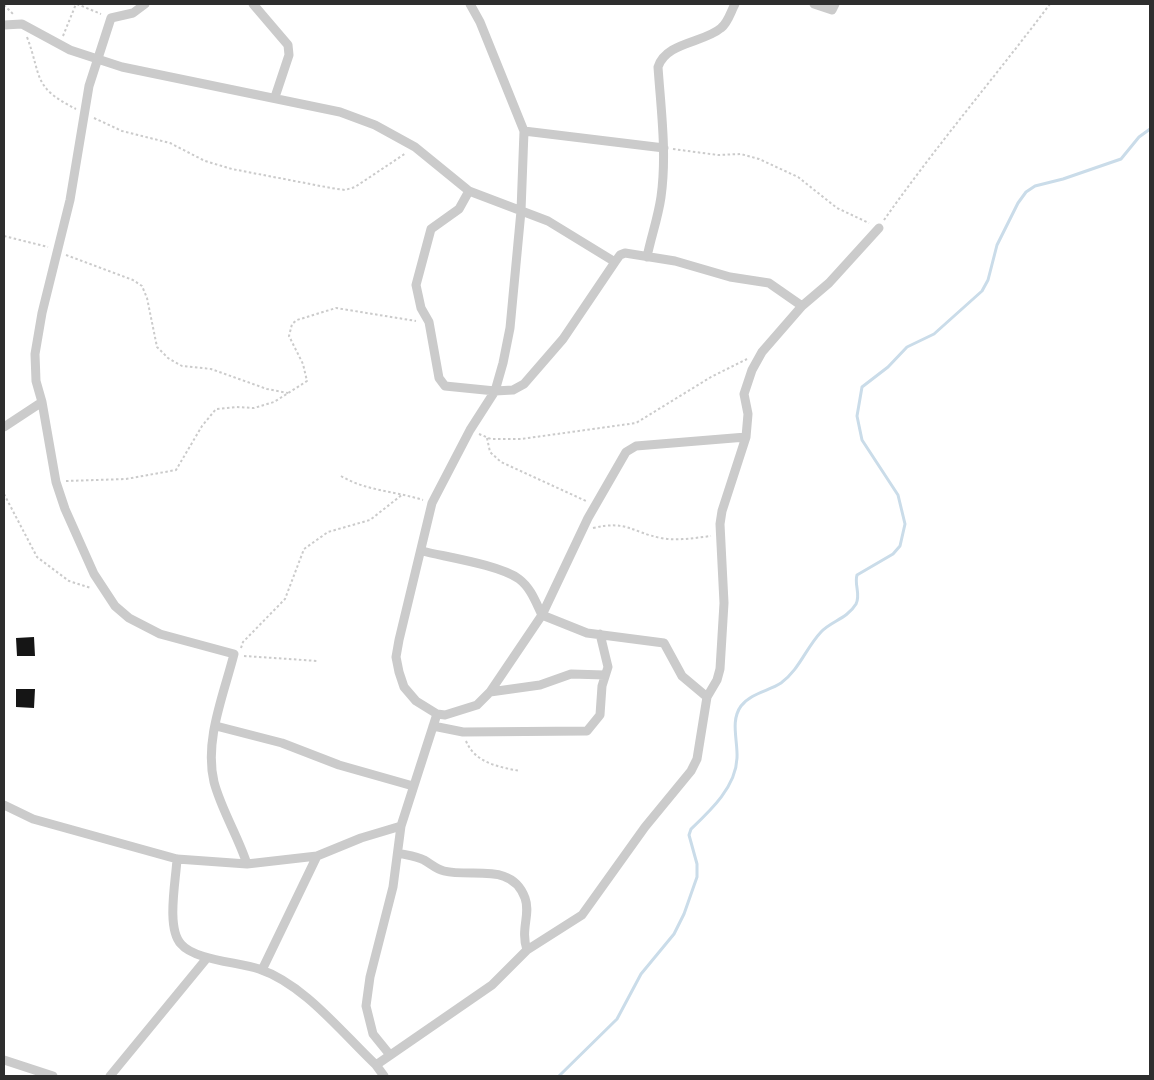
<!DOCTYPE html>
<html>
<head>
<meta charset="utf-8">
<style>
  body { margin:0 }
  #map { position:relative; width:1154px; height:1080px; overflow:hidden; background:#fff; font-family:"IBM Plex Sans",sans-serif }
  canvas { display:block }
  .frame { position:absolute; inset:0; border:5px solid #2e2e2e; pointer-events:none }
</style>
</head>
<body>
<div id="map">
<canvas width="1154" height="1080"></canvas>
<div class="frame"></div>
</div>
<script>
const ctx = document.querySelector('canvas').getContext('2d');
ctx.lineJoin = 'round';
function trace(path, color, width, dash) {
  ctx.strokeStyle = color;
  ctx.lineWidth = width;
  ctx.lineCap = dash ? 'butt' : 'round';
  ctx.setLineDash(dash || []);
  ctx.stroke(path);
}
function paint(path, color) {
  ctx.fillStyle = color;
  ctx.fill(path, 'evenodd');
}
const stream = new Path2D(`
  M559 1076 617 1019 641 974 674 934 684 914 697 877V864L689 835 691 829C710 811 736 787 737 758 738 741 730 721 741 706 751 693 769 691 781 683 799 670 806 648 821 632 831 621 847 619 856 604 861 594 854 585 857 575L893 554 900 546 905 524 898 495 862 440 857 416 862 387 888 367 907 347 934 334 982 291 988 280 997 245 1018 203 1026 192 1035 186 1063 179 1121 159 1139 137 1150 129`);
const building = new Path2D(`
  M34 637 35 656H17L16 638Z
  M16 689H35L34 708 16 707Z`);
const path = new Path2D(`
  M77 4 101 14
  M4 5 13 14
  M63 36 76 4
  M27 37C42 77 32 87 76 109
  M94 118 122 131 170 143 205 161 232 169 331 188 345 190 355 187 406 153
  M673 149 718 155 741 154 759 159 798 177 837 208 869 223
  M884 220C936 146 995 77 1050 4
  M4 236 48 247
  M66 255 133 280 142 286 147 298 157 347 168 358 182 366 211 369 267 389 288 393
  M479 434 491 439H521L636 423 711 377 747 359
  M487 438 490 452 501 462 586 501
  M341 476C366 491 395 491 423 500
  M66 481 126 479 176 470 202 426 216 409 236 407 254 408 274 402 304 383 307 381 303 364 289 336 292 324 297 320 336 308 416 321
  M4 494 37 557 69 581 91 588
  M593 528C627 520 631 532 661 538 678 541 694 538 711 536
  M241 648 243 642 285 599 304 549 328 532 370 520 403 494
  M244 656 318 661
  M466 741C475 763 499 767 520 771`);
const minor = new Path2D(`
  M145 4 133 13 111 18 89 86 70 200 42 313 35 354 36 381 42 402 56 482 65 509 94 574 115 606 129 618 160 634 234 654C224 694 204 740 214 782 221 809 238 836 247 864
  M253 4 288 45 289 55 275 97
  M470 4 480 22 524 131 521 211 510 328 503 363 495 391 470 430 432 503 399 640 396 657 399 672 404 687 416 701 437 714 445 715 477 705 490 692 542 615 588 518 626 452 636 446 746 437
  M814 4 832 10 835 4
  M4 25 22 24 70 50 122 67 340 112 375 125 415 147 469 191 548 221 615 262 620 255 625 253 675 261 730 277 769 283 802 306
  M524 131 664 148
  M469 191 459 209 431 229 416 285 421 308 429 322 439 378 445 386 495 391 513 390 524 384 563 339 615 262
  M647 257C651 237 658 218 661 197 667 154 661 110 658 67 666 42 704 43 721 28 728 23 731 11 735 4
  M4 427 42 402
  M422 551C446 557 500 565 519 579 531 588 536 603 542 615L587 633 664 643 682 676 707 697
  M490 692 540 685 571 674 605 675
  M216 726 282 743 339 765 413 786
  M433 726 463 732 587 731 600 715 602 686 608 667 600 634
  M4 805 33 819 177 859 247 864 317 856 361 838 401 826
  M398 853C406 855 416 856 424 860 431 864 436 869 444 871 473 878 512 862 525 898 531 914 520 929 527 950
  M177 859C176 880 166 928 181 944 194 960 238 962 259 969 304 984 342 1033 376 1065L384 1076
  M262 970 317 856
  M390 1055 373 1034 366 1006 370 977 393 887 401 826 437 714
  M4 1060 53 1076
  M376 1065 492 985 527 950 582 915 645 827 691 771 697 759 707 697 717 680 720 669 724 603 720 524 722 511 746 437 748 414 744 394 752 370 762 352 802 306 829 283 879 228
  M110 1076 207 958`);
trace(stream, '#cadce9', 3);
paint(building, '#151515');
trace(path, '#cbcbcb', 2, [2.5, 2.5]);
trace(minor, '#cbcbcb', 9);
</script>
</body>
</html>
